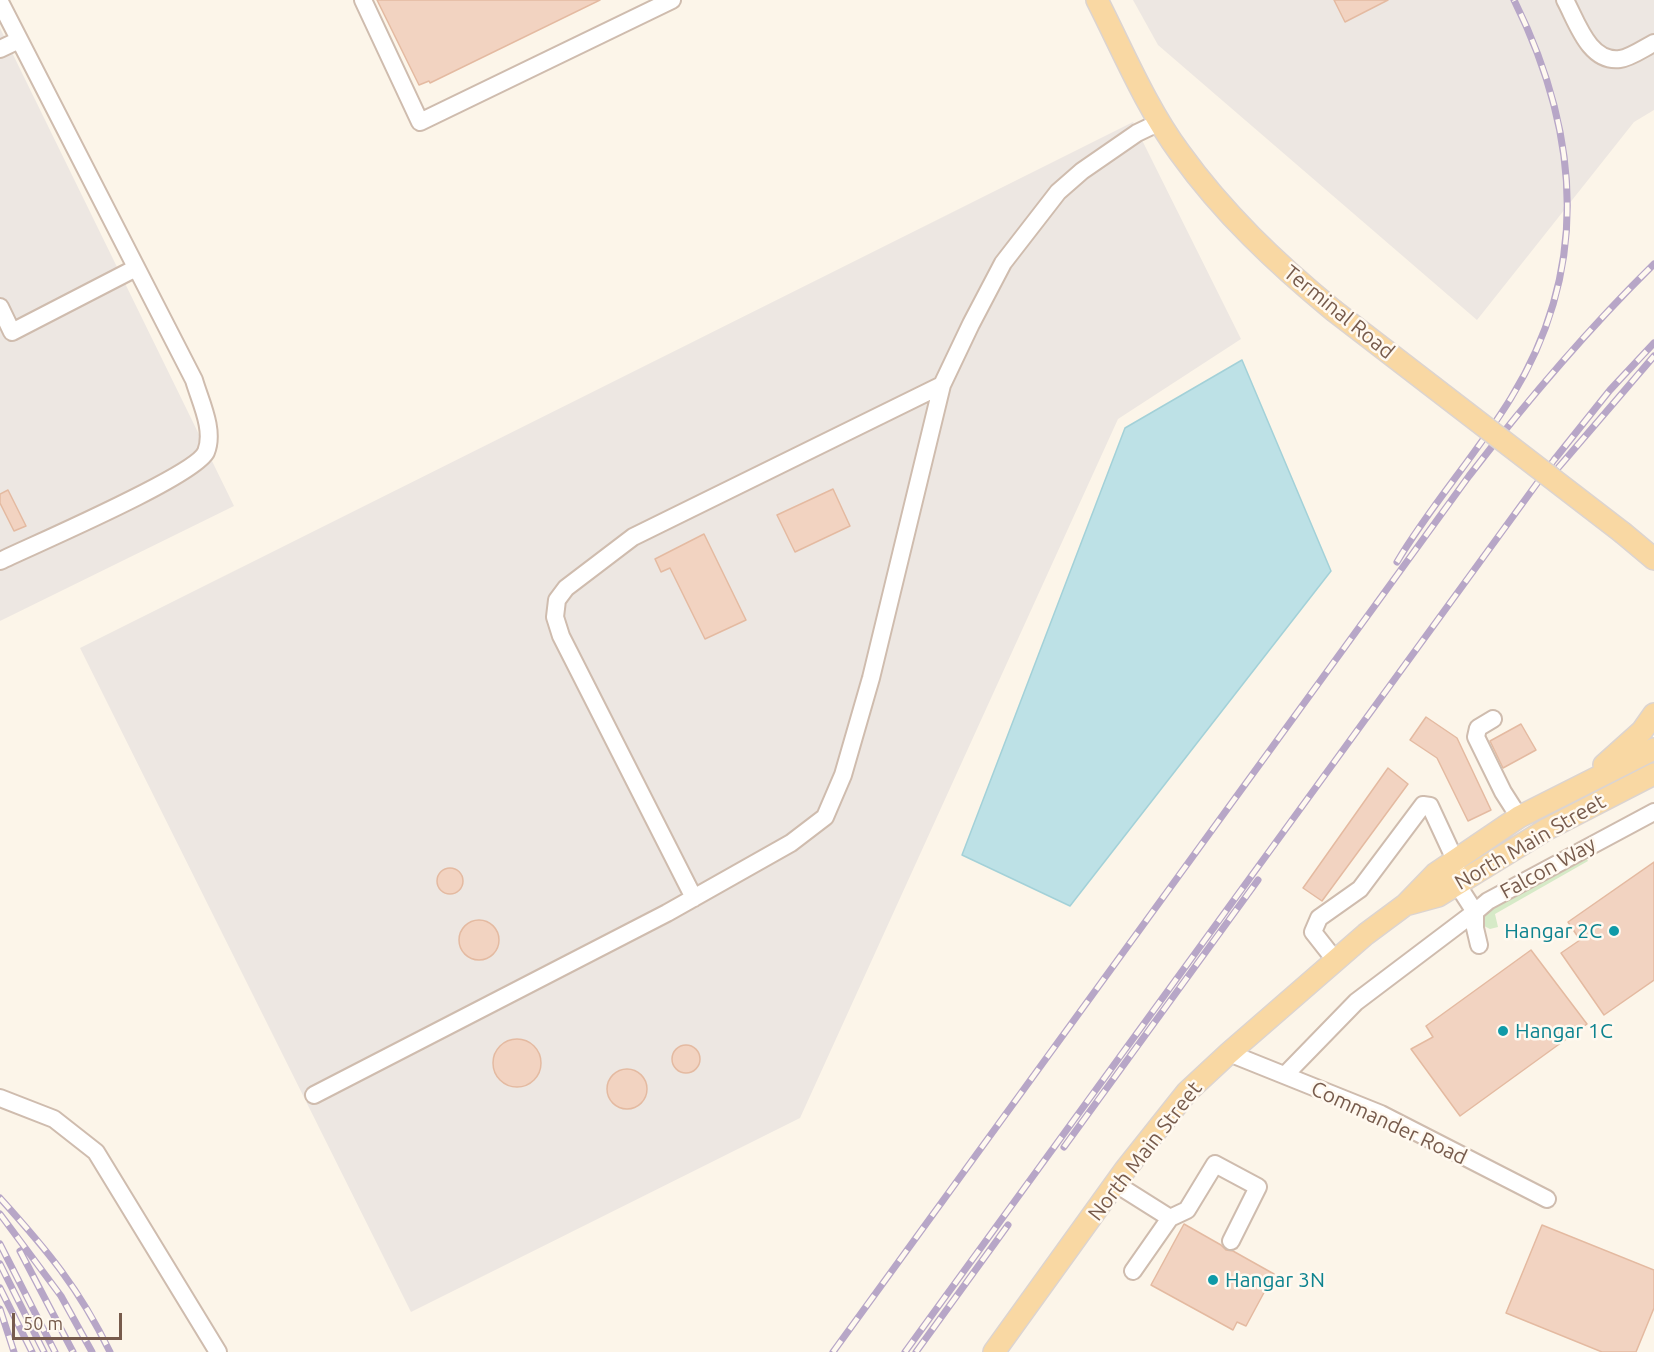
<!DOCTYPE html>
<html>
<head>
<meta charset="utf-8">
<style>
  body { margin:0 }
  #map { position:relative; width:1654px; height:1352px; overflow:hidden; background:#fcf5e9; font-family:Ubuntu,sans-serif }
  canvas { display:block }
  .scale { position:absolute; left:12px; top:1313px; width:110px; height:27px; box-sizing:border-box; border:3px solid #775b4c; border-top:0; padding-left:8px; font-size:18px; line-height:21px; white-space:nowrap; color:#775b4c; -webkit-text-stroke:4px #fff9f0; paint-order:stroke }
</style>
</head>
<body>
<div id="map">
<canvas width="1654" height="1352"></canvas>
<div class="scale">50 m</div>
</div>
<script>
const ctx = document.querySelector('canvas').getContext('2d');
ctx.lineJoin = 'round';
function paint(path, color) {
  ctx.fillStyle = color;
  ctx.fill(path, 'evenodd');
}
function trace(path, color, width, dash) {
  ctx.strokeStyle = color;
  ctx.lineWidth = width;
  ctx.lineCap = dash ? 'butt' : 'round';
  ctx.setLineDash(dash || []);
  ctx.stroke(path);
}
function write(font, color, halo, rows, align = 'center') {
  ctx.font = font + ' Ubuntu,sans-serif';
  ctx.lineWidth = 5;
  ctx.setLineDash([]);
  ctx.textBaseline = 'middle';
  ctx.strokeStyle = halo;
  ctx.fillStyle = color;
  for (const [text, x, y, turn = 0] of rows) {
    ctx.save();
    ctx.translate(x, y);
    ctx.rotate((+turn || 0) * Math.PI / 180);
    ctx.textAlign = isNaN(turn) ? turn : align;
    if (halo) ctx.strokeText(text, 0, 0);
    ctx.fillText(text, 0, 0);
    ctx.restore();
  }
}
const industrial = new Path2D(`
  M1133 0H1654V110L1634 122 1477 320 1158 45Z
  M0 28 234 506 0 621Z
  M1133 122 1241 339 1118 419 800 1118 411 1312 80 648Z`);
const green = new Path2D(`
  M1583 853 1588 861 1495 914 1498 927 1490 929 1482 925V912Z`);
const water = new Path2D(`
  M1242 360 1331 571 1070 906 962 855 1125 428Z`);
const building = new Path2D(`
  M377 0H600L430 83 429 81 419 85Z
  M1334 0H1388L1345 22Z
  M833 489 850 526 795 552 777 515Z
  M8 490 26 526 14 531 0 503V494Z
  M704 534 746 620 705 639 670 568 661 572 655 559Z
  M1426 717 1457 738 1491 810 1468 821 1437 758 1410 740Z
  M1521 724 1536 750 1503 768 1490 741Z
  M1388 768 1408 784 1322 901 1303 888Z
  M1654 862V980L1604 1015 1561 953 1580 940 1568 922Z
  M437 881a13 13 0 1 1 26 0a13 13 0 1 1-26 0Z
  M459 940a20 20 0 1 1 40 0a20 20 0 1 1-40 0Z
  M1531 950 1587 1024 1460 1116 1411 1049 1433 1037 1426 1026Z
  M493 1063a24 24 0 1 1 48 0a24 24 0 1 1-48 0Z
  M672 1059a14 14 0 1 1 28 0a14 14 0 1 1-28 0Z
  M607 1089a20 20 0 1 1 40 0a20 20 0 1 1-40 0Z
  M1184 1224 1221 1245 1226 1250 1233 1251 1274 1274 1246 1326 1237 1322 1233 1330 1151 1285Z
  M1542 1225 1654 1270V1308L1636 1352H1602L1506 1313Z`);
const minor = new Path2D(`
  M363 0 420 122 672 0
  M1565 0C1577 22 1589 63 1620 59 1630 58 1644 48 1654 43
  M0 2 194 380C200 401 215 430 206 452 195 476 33 545 0 561
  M0 49 19 40
  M0 307 12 332 136 268
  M1493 719 1478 728 1476 737 1503 792 1519 817
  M694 898 561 636 555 617 557 600 566 588 633 537 942 385
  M1479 945 1475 928V912L1488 901 1654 812
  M1229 1053 1381 1114 1547 1199
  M1285 1075 1356 1002 1475 912 1457 884 1456 862 1430 806 1423 805 1360 889 1319 918 1313 932 1335 960
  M314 1095 667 913 791 843 825 817 843 775 871 678 942 385 971 324 1003 263 1058 192 1082 171 1137 133 1160 122
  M0 1098 54 1119 96 1152 218 1352
  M1116 1184 1170 1218 1133 1271
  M1170 1218 1187 1210 1215 1164 1258 1187 1231 1241`);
const major = new Path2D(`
  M1097 0C1123 51 1146 107 1180 153 1223 213 1276 263 1333 310
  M1623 533 1654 559
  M1604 765 1642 731 1654 714
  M1405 905 1438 896 1547 829 1654 774
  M994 1352 1125 1170 1187 1092 1229 1053 1366 934 1405 905 1435 874 1519 817 1654 749`);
const rail = new Path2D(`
  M1558 468 1654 356
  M1397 562C1431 505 1476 455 1511 398 1591 268 1580 133 1514 0
  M1064 1147 1258 880
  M0 1198C47 1250 79 1288 110 1352
  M0 1214 61 1296 92 1352
  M0 1244 55 1352
  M20 1251 73 1352
  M0 1264 44 1352
  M0 1288 32 1352
  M0 1309 14 1352
  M833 1352 1469 476C1526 402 1587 330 1654 264
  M905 1352 1554 460 1610 390 1654 343
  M916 1352 1008 1225`);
const majorBridge = new Path2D(`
  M1333 310 1623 533`);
const markers = [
  [1614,931,6,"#0f9aa8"],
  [1503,1031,6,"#0f9aa8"],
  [1213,1280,6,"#0f9aa8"]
];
const streetNames = [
  ["Terminal Road",1339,312,39],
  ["North Main Street",1530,842,-30],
  ["Falcon Way",1548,868,-29],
  ["Commander Road",1389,1123,25],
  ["North Main Street",1145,1151,-52]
];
const cultureNames = [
  ["Hangar 2C",1602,931,"right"],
  ["Hangar 1C",1515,1031],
  ["Hangar 3N",1225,1280]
];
paint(industrial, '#ede7e2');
paint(green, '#d6eac7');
paint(water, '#bde1e6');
trace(water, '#a3d1d8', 1.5);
paint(building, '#f2d3c1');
trace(building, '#e4baa1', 1.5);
trace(minor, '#cfbcae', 20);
trace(major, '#dcd4d0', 24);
trace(minor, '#fff', 16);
trace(major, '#f9d8a3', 21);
trace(rail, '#b7a6c7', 7);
trace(rail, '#fff9f0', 4.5, [14]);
trace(majorBridge, '#dcd4d0', 24, []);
trace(majorBridge, '#f9d8a3', 21);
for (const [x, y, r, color] of markers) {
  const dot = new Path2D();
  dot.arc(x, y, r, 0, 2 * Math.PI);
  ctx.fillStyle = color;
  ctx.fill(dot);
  trace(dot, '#fff9f0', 2);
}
write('21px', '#775b4c', '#fff9f0', streetNames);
write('21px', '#0d838f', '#fff9f0', cultureNames, 'left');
</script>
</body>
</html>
